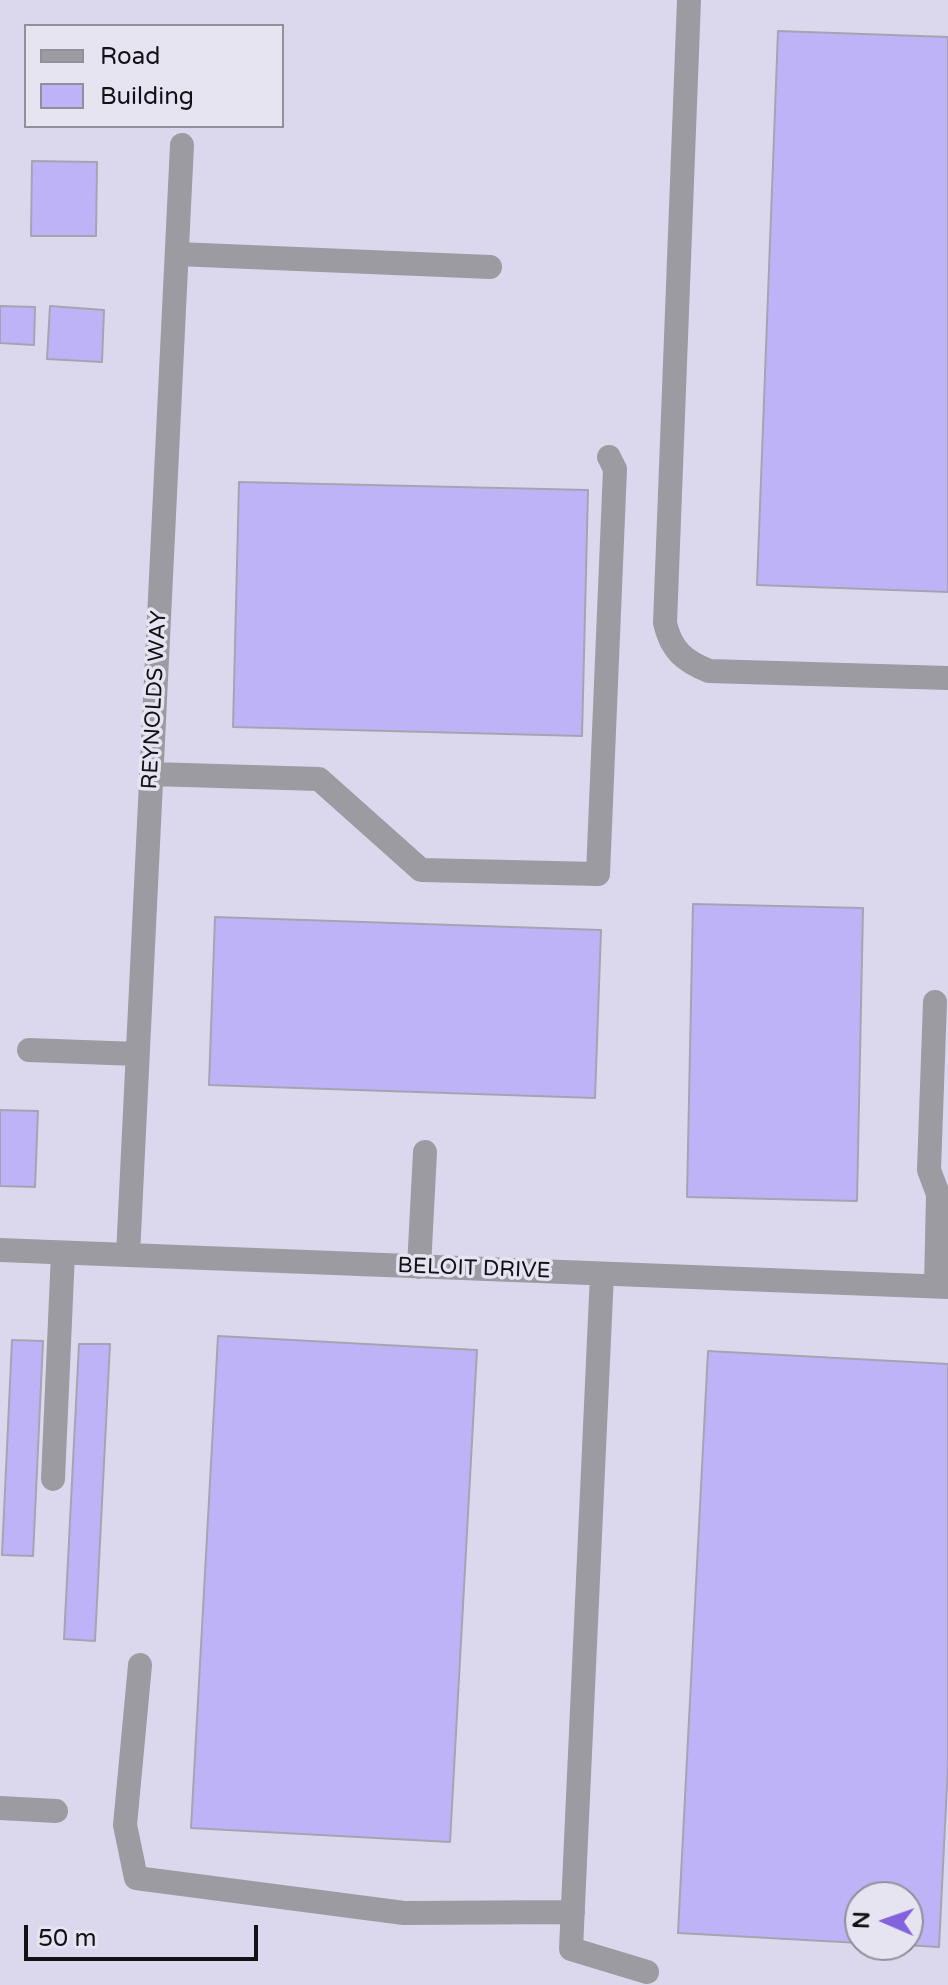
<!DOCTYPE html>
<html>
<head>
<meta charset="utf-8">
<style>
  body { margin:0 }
  #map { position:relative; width:948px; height:1985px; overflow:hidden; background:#e6e4f1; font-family:"Varela Round",sans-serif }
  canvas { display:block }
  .legend { position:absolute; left:24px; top:24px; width:260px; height:104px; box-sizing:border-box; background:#e6e4f1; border:2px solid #919099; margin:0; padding:10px 14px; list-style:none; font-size:24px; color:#121116 }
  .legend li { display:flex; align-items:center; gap:16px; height:40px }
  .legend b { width:40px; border:2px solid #919099 }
  .north { position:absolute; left:844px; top:1881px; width:80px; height:80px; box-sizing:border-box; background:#e6e4f1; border:2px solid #919099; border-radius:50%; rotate:272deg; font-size:22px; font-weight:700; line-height:32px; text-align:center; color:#121116 }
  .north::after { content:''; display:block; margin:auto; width:28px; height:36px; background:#8362dd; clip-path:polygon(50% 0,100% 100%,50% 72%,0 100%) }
  .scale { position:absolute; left:24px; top:1925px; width:234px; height:36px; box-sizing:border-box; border:4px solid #121116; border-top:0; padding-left:10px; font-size:24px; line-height:28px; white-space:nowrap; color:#121116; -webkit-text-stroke:6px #e6e4f1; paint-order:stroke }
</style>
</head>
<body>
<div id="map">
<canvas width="948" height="1985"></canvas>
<ul class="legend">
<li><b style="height:10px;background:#9c9ba1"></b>Road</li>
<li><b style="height:22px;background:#bfb3f8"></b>Building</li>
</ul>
<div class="north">N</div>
<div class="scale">50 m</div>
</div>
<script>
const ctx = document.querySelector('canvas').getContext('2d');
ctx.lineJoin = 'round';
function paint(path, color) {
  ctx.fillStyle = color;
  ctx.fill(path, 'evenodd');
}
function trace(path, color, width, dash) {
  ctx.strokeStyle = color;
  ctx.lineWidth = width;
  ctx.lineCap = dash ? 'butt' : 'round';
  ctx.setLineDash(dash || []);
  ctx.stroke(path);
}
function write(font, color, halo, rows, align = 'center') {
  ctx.font = font + ' "Varela Round",sans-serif';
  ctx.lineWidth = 7;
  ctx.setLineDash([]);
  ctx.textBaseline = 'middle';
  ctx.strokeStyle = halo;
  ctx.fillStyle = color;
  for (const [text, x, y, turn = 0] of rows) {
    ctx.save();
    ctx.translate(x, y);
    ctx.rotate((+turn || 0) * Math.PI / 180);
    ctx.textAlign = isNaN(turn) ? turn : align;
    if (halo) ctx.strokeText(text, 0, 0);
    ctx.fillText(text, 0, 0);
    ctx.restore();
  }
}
const built = new Path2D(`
  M0 0H948V1985H0ZM26 26H282V126H26ZM860 1897H908V1945H860Z`);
const building = new Path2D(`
  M778 31 948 37V592L757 585Z
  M32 161 97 162 96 236H31Z
  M0 306 35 307 34 345 0 343Z
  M50 306 104 310 102 362 47 359Z
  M239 482 588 490 582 736 233 727Z
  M693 904 863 908 857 1201 687 1197Z
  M215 917 601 930 595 1098 209 1085Z
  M0 1110 38 1111 35 1187 0 1186Z
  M218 1336 477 1350 450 1842 191 1828Z
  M12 1340 43 1341 33 1556 2 1555Z
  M79 1344H110L95 1641 64 1639Z
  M708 1351 948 1364V1765L939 1947 905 1945H908V1897H860V1943L678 1933Z`);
const minor = new Path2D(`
  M689 0 665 623C671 650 684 661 709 671L948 678
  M177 254 490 267
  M151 774 319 779 421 870 598 874 615 469 609 457
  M935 1002 929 1170 938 1194 936 1286
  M29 1050 137 1054
  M0 1250 948 1287
  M128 1255 182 145
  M419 1267 425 1152
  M602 1274 571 1949 647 1972
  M53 1479 63 1253
  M140 1665 125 1825 136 1878 404 1913 573 1912
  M0 1808 56 1811`);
const streetNames = [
  ["REYNOLDS WAY",155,700,-87],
  ["BELOIT DRIVE",474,1269,2]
];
paint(built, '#dbd8ed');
paint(building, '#bfb3f8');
trace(building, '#a6a4b1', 2);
trace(minor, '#9c9ba1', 24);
write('22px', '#121116', '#e6e4f1', streetNames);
</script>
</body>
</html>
